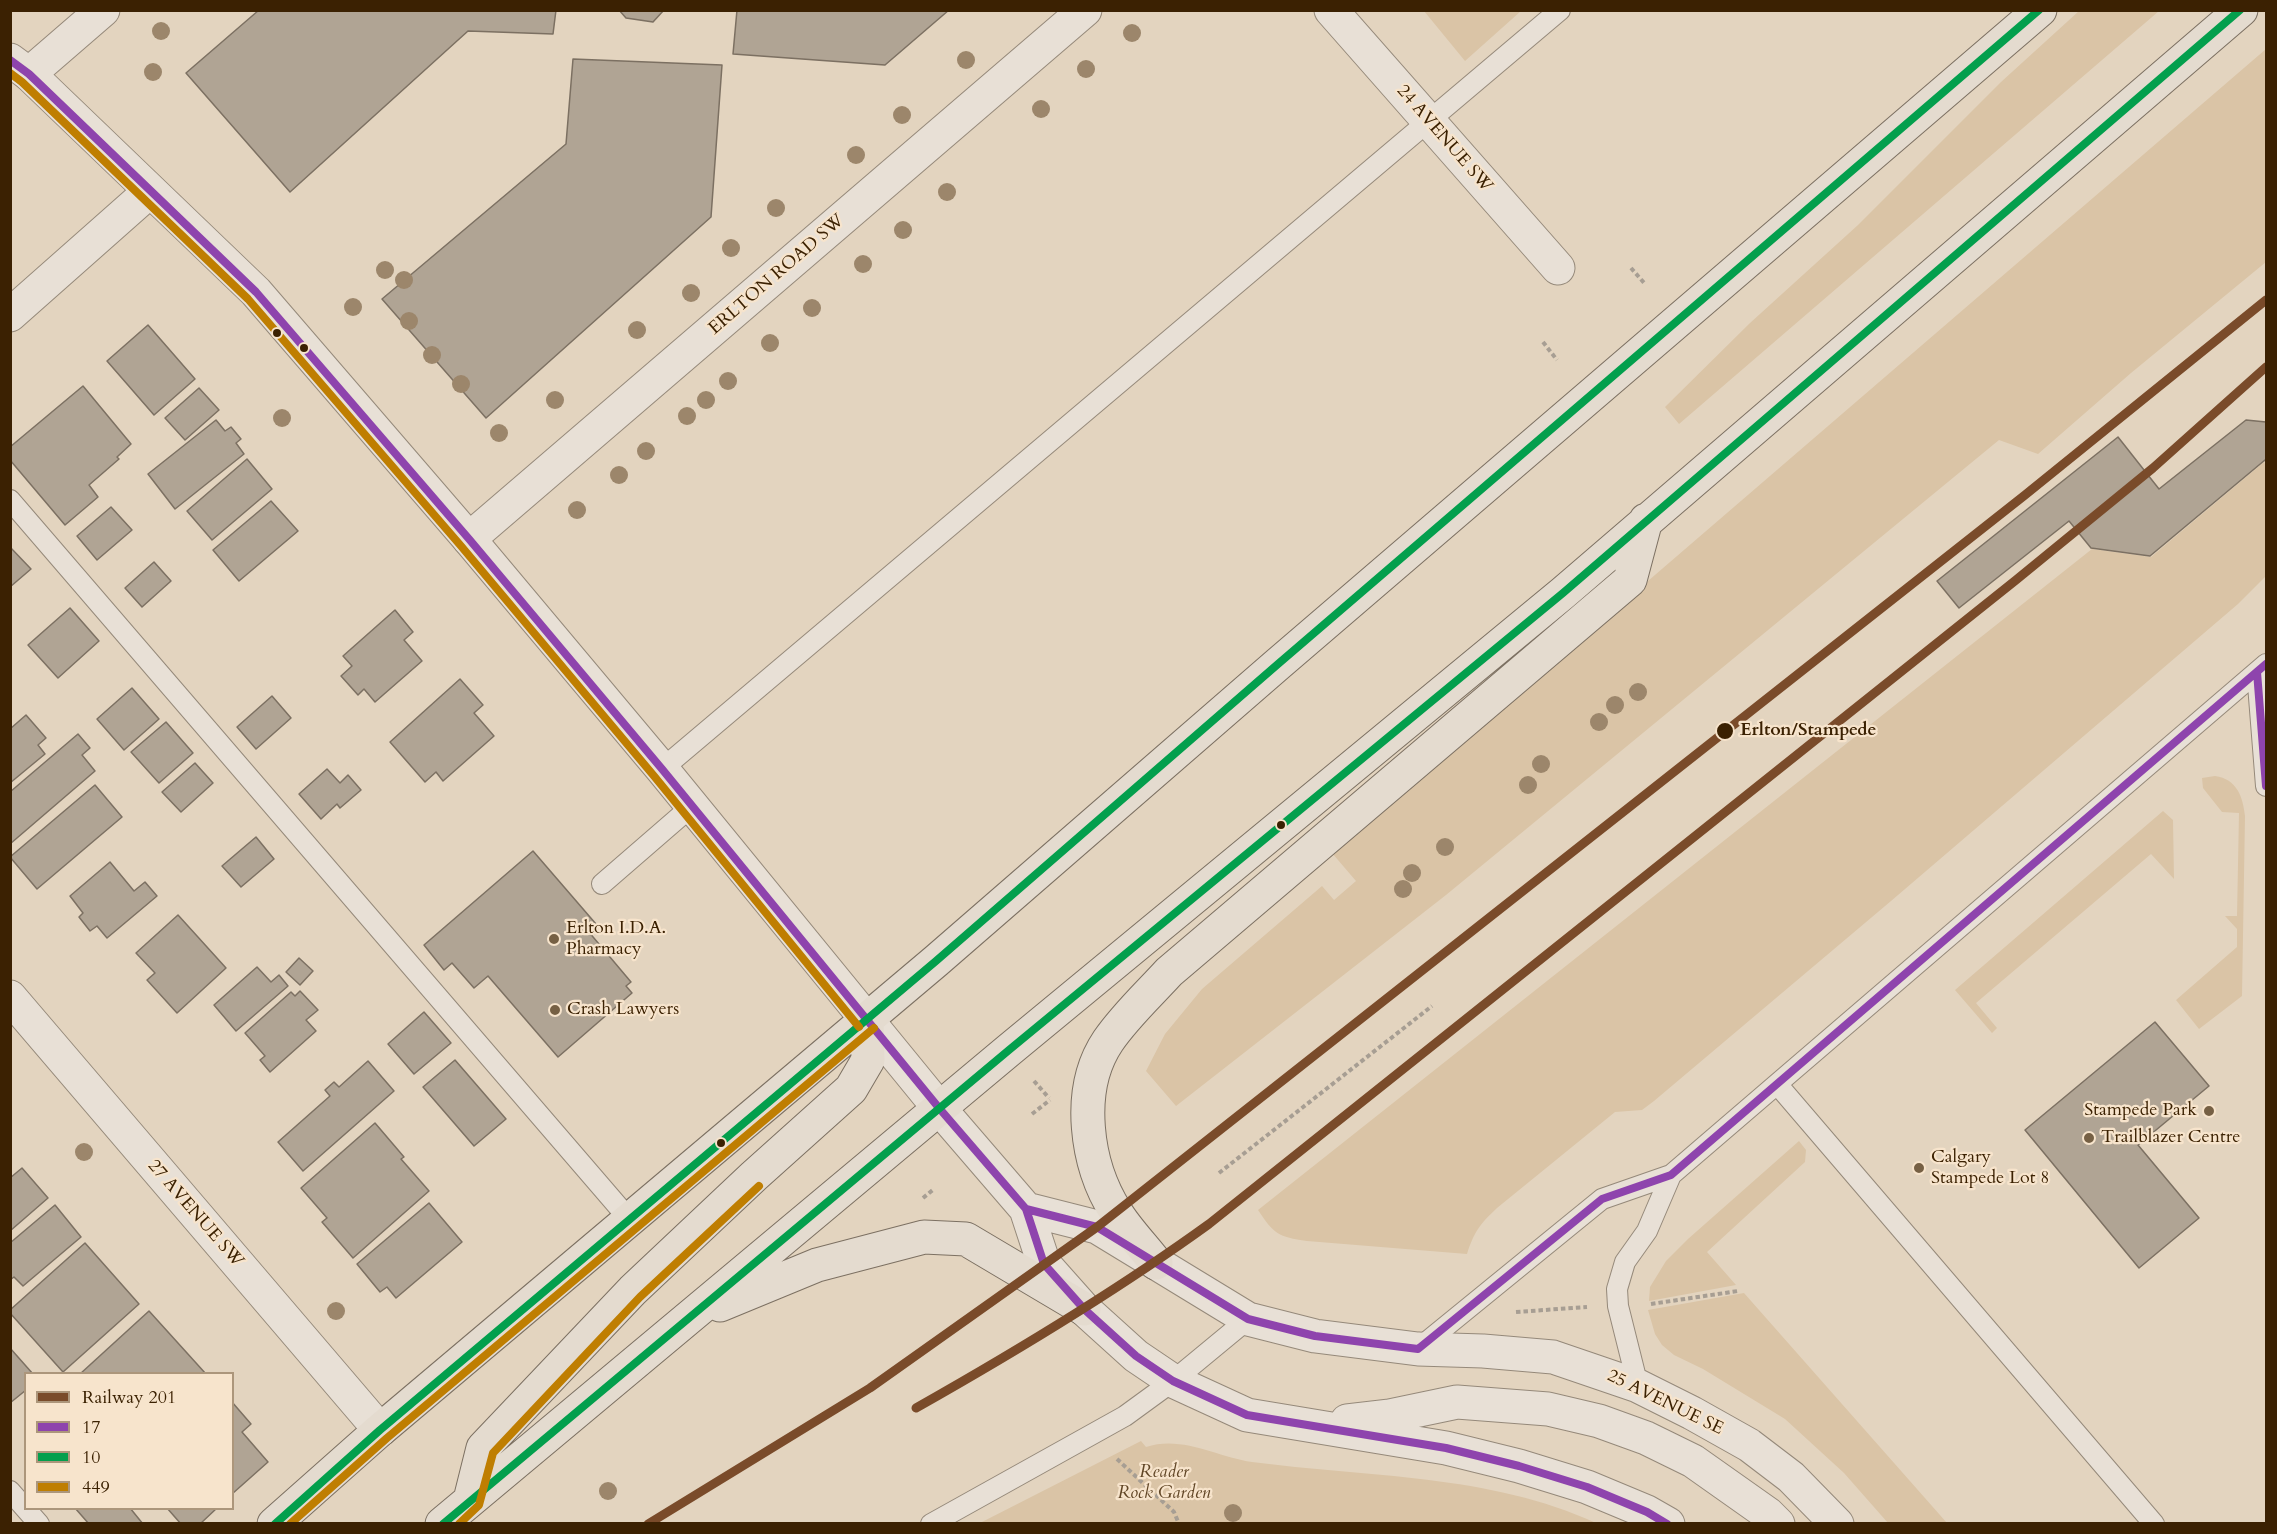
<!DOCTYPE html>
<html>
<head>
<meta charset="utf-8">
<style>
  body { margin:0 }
  #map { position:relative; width:2277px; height:1534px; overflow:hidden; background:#e3d4bf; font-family:Cardo,serif }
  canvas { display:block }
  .frame { position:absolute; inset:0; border:12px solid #3b2102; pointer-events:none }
  .legend { position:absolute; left:24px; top:1372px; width:210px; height:138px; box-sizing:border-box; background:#f7e4cc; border:2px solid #ac967b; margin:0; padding:8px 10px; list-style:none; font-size:18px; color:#3b2102 }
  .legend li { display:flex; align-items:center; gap:12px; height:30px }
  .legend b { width:30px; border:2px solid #ac967b }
</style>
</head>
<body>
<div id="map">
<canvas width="2277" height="1534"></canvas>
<div class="frame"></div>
<ul class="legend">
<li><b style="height:8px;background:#7a4b2a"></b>Railway 201</li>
<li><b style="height:8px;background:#8e44ad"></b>17</li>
<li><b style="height:8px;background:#039f4d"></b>10</li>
<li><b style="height:8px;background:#bf7e01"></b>449</li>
</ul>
</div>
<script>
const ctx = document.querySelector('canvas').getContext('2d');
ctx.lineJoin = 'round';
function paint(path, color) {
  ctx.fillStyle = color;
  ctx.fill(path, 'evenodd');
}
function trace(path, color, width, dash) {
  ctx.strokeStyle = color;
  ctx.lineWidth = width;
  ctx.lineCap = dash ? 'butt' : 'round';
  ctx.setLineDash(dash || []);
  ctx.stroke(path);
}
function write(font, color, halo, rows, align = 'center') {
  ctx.font = font + ' Cardo,serif';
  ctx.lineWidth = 4.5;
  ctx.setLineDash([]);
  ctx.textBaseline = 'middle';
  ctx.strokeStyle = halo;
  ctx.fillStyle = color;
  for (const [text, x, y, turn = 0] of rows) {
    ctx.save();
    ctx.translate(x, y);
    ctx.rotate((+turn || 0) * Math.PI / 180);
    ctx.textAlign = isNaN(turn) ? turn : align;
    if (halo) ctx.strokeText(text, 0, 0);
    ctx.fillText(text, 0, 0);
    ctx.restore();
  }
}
const green = new Path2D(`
  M1424 11H1521L1465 61Z
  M2079 11H2159L1679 424 1665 407 1750 323 1858 225 2001 82Z
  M2266 49V262L2131 373 2038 454 1999 440 1446 895 1176 1106 1146 1071 1165 1034 1202 989 1322 886 1334 900 1356 881 1332 853Z
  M2264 462 2266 466V576L2238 604 1891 901 1654 1101 1642 1110 1615 1112 1497 1208C1480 1224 1474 1232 1467 1254L1307 1241C1278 1237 1274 1234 1258 1210L2092 549 2151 557Z
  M2215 776C2237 779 2243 797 2245 816L2242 996 2199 1029 2176 1000 2237 947V929L2225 916H2237L2239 813 2222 812 2203 788 2202 778Z
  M2163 811 2173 820 2174 879 2151 854 1976 1003 1997 1028 1992 1033 1955 990Z
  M1799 1141 1806 1150 1805 1162 1707 1252 1736 1285 1649 1301 1650 1287 1666 1261 1688 1239Z
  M1744 1293 1947 1523H1888L1844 1473 1785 1419 1703 1369 1674 1355 1662 1345 1655 1334 1648 1310Z
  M1141 1441 1146 1447C1182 1435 1217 1457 1252 1462 1366 1477 1490 1474 1596 1523H980Z`);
const building = new Path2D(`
  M259 10H556L553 34 468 31 290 192 186 73Z
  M619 10H664L653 22 626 18Z
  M737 10H949L885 65 733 54Z
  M573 59 722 65 711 217 486 418 382 299 566 144Z
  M148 325 195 379 154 415 107 361Z
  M83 386 131 444 117 457 119 459 89 485 98 497 65 525 10 460V447Z
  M199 388 219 410 185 440 165 418Z
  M216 420 225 431 231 427 241 439 236 443 244 454 175 509 148 474Z
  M2246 420 2266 422V462L2265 460 2150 556 2091 548 2069 521 1959 608 1937 581 2118 437 2159 489Z
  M247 459 272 489 212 540 187 511Z
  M271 501 298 531 239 581 213 550Z
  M111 507 132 530 97 560 77 536Z
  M10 547 31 569 10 587Z
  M154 562 171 581 142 607 125 588Z
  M70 608 99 641 58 678 28 645Z
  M395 610 413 632 404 640 422 661 375 702 364 689 358 695 341 676 352 666 343 656Z
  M460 679 483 705 474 713 494 736 443 781 436 772 425 782 390 742Z
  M132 688 159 719 124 750 97 719Z
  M272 696 291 718 256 749 237 727Z
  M26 715 46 738 38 745 45 754 10 783V729Z
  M166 722 193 753 159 783 131 752Z
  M78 734 90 748 82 755 95 771 10 844V792Z
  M195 763 213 783 181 812 162 792Z
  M327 769 340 783 348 775 361 790 340 808 337 804 321 819 299 794Z
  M95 785 122 817 37 889 10 857Z
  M256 837 274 859 241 887 222 866Z
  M533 851 596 924 588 931 631 982 626 986 632 993 558 1057 488 976 474 988 452 963 444 970 424 945Z
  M110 862 134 891 145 882 157 896 107 938 97 926 90 931 79 917 83 913 70 896Z
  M178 915 226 968 177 1013 147 980 155 973 136 953Z
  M299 958 313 971 300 985 286 972Z
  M257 967 271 982 279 975 288 986 236 1031 214 1005Z
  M300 991 318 1010 306 1020 316 1031 270 1072 260 1060 265 1056 245 1033 291 992 295 996Z
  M424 1012 451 1043 414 1074 388 1044Z
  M2155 1022 2209 1086 2138 1145 2199 1218 2139 1268 2025 1130Z
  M455 1060 506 1119 474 1146 423 1087Z
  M368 1061 394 1091 303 1171 278 1142 330 1096 325 1090 334 1082 339 1087Z
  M375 1123 404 1157 401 1159 429 1191 353 1258 322 1222 327 1218 301 1188Z
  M22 1168 48 1198 10 1231V1178Z
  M429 1203 462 1242 396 1298 387 1287 380 1292 357 1264Z
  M55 1205 81 1237 23 1286 14 1277 10 1280V1243Z
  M85 1243 139 1304 63 1372 10 1313V1310Z
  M149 1311 206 1374H80Z
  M10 1348 33 1374H26V1390L10 1403Z
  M232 1402 251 1424 242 1432 268 1462 232 1494Z
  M75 1508H130L143 1524H89Z
  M167 1508H217L200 1524H181Z`);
const path = new Path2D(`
  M1631 268 1645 284
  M1543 342 1557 360
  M1034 1081 1049 1098
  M1032 1114 1050 1100
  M1219 1173 1432 1006
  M923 1198 934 1189
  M1651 1304 1738 1291
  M1516 1312 1587 1307
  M1117 1459 1174 1512 1179 1524`);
const service = new Path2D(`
  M10 500 629 1219
  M2257 672 2266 786
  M662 769 1560 10
  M602 884 692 806
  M1777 1084 2154 1524
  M1418 1349 1602 1199 1671 1175 2266 664
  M1638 1386 1618 1306 1617 1289 1625 1262 1647 1231 1671 1175
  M10 1491 39 1524
  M931 1524 1125 1416 1173 1381 1248 1319`);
const minor = new Path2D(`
  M1331 10 1558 268
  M29 74 103 10
  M10 315 150 191
  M469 539 1085 10
  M10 997 380 1430`);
const tertiary = new Path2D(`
  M10 60 29 74 256 292 469 539 662 769 939 1108 1026 1209 1044 1264 1084 1309 1136 1356 1173 1381 1247 1415 1446 1448 1519 1466 1587 1487 1647 1512 1668 1524
  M1026 1209 1097 1227 1248 1319 1315 1336 1418 1349 1483 1351 1553 1357 1638 1386 1692 1413 1749 1445 1791 1477 1837 1524
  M1347 1421 1390 1416 1457 1402 1548 1409 1599 1421 1646 1438 1693 1461 1768 1514 1778 1524`);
const primary = new Path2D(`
  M1156 1263C1143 1246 1127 1230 1116 1212 1086 1165 1075 1090 1108 1041 1125 1016 1149 994 1169 972L1630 580 1646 520
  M720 1305 817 1265 924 1237 966 1239 1084 1309
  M470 1500 483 1448 633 1290 754 1176 851 1089 868 1060 867 1020
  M274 1524 380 1430 936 961 1278 664 2040 10
  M442 1524 1009 1050 1563 593 2241 10`);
const tram = new Path2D(`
  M2254 309 2266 302`);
const bus1 = new Path2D(`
  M10 60 29 74 256 292 469 539 662 769 939 1108 1026 1209 1097 1227 1248 1319 1315 1336 1418 1349 1602 1199 1671 1175 2266 664
  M2257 672 2266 786
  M1001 1180 1026 1209 1044 1264 1084 1309 1136 1356 1173 1381 1247 1415 1446 1448 1519 1466 1587 1487 1647 1512 1667 1524`);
const bus2 = new Path2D(`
  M275 1524 380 1430 936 961 1278 664 2039 10
  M443 1524 1009 1050 1563 593 2240 10`);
const bus3 = new Path2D(`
  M10 73 22 82 248 299 461 546 654 776 859 1027
  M290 1524 387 1438 874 1028
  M459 1524 479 1505 493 1453 640 1297 759 1186`);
const rail1 = new Path2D(`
  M916 1408C1017 1351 1115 1292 1209 1224L2016 580 2153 468 2266 367
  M648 1524 870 1388 1097 1227 2025 495 2266 300`);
const trees = [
  [161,31],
  [1132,33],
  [966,60],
  [1086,69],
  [153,72],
  [1041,109],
  [902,115],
  [856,155],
  [947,192],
  [776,208],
  [903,230],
  [731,248],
  [863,264],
  [385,270],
  [404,280],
  [691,293],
  [353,307],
  [812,308],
  [409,321],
  [637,330],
  [770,343],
  [432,355],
  [728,381],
  [461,384],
  [555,400],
  [706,400],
  [687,416],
  [282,418],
  [499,433],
  [646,451],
  [619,475],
  [577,510],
  [1638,692],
  [1615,705],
  [1599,722],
  [1541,764],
  [1528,785],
  [1445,847],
  [1412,873],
  [1403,889],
  [84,1152],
  [336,1311],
  [608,1491],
  [1233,1513]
];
const markers = [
  [277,333,5,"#3b2102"],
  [304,348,5,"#3b2102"],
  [1725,731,9,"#3b2102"],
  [1281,825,5,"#3b2102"],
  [554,939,6,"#766044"],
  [555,1010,6,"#766044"],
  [2209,1111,6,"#766044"],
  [2089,1138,6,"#766044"],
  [721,1143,5,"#3b2102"],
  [1919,1168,6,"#766044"]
];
const streetNames = [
  ["24 AVENUE SW",1444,139,49],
  ["ERLTON ROAD SW",777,275,-41],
  ["27 AVENUE SW",195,1214,49],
  ["25 AVENUE SE",1665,1403,26]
];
const stopNames = [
  ["Erlton/Stampede",1740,731]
];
const poiNames = [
  ["Erlton I.D.A.",566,929],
  ["Pharmacy",566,950],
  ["Crash Lawyers",567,1010],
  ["Stampede Park",2197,1111,"right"],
  ["Trailblazer Centre",2101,1138],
  ["Calgary",1931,1158],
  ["Stampede Lot 8",1931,1179]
];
const parkNames = [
  ["Reader",1164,1473],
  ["Rock Garden",1164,1494]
];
paint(green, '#dac4a6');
paint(building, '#b0a494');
trace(building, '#7c7062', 1.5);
trace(service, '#95897a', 22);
trace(minor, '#95897a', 35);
trace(tertiary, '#95897a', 35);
trace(primary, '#7c7062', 35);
trace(path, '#a79e93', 4, [4.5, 3]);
trace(service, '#e8e0d6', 20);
trace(minor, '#e8e0d6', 33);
trace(tertiary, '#e8e0d6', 33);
trace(primary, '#e4dbcf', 33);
trace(tram, '#a79e93', 1.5);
trace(bus1, '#8e44ad', 8);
trace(bus2, '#039f4d', 8);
trace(bus3, '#bf7e01', 8);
trace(rail1, '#7a4b2a', 9);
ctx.fillStyle = '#9c866b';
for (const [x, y] of trees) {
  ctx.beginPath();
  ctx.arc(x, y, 9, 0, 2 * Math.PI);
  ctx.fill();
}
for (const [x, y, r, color] of markers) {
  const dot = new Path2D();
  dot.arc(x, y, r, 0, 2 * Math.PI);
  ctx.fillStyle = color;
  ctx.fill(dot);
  trace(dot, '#f7e4cc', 2);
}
write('18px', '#3b2102', '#f7e4cc', streetNames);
write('bold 18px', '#3b2102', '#f7e4cc', stopNames, 'left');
write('18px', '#3b2102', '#f7e4cc', poiNames, 'left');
write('italic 18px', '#614626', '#f7e4cc', parkNames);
</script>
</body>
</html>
